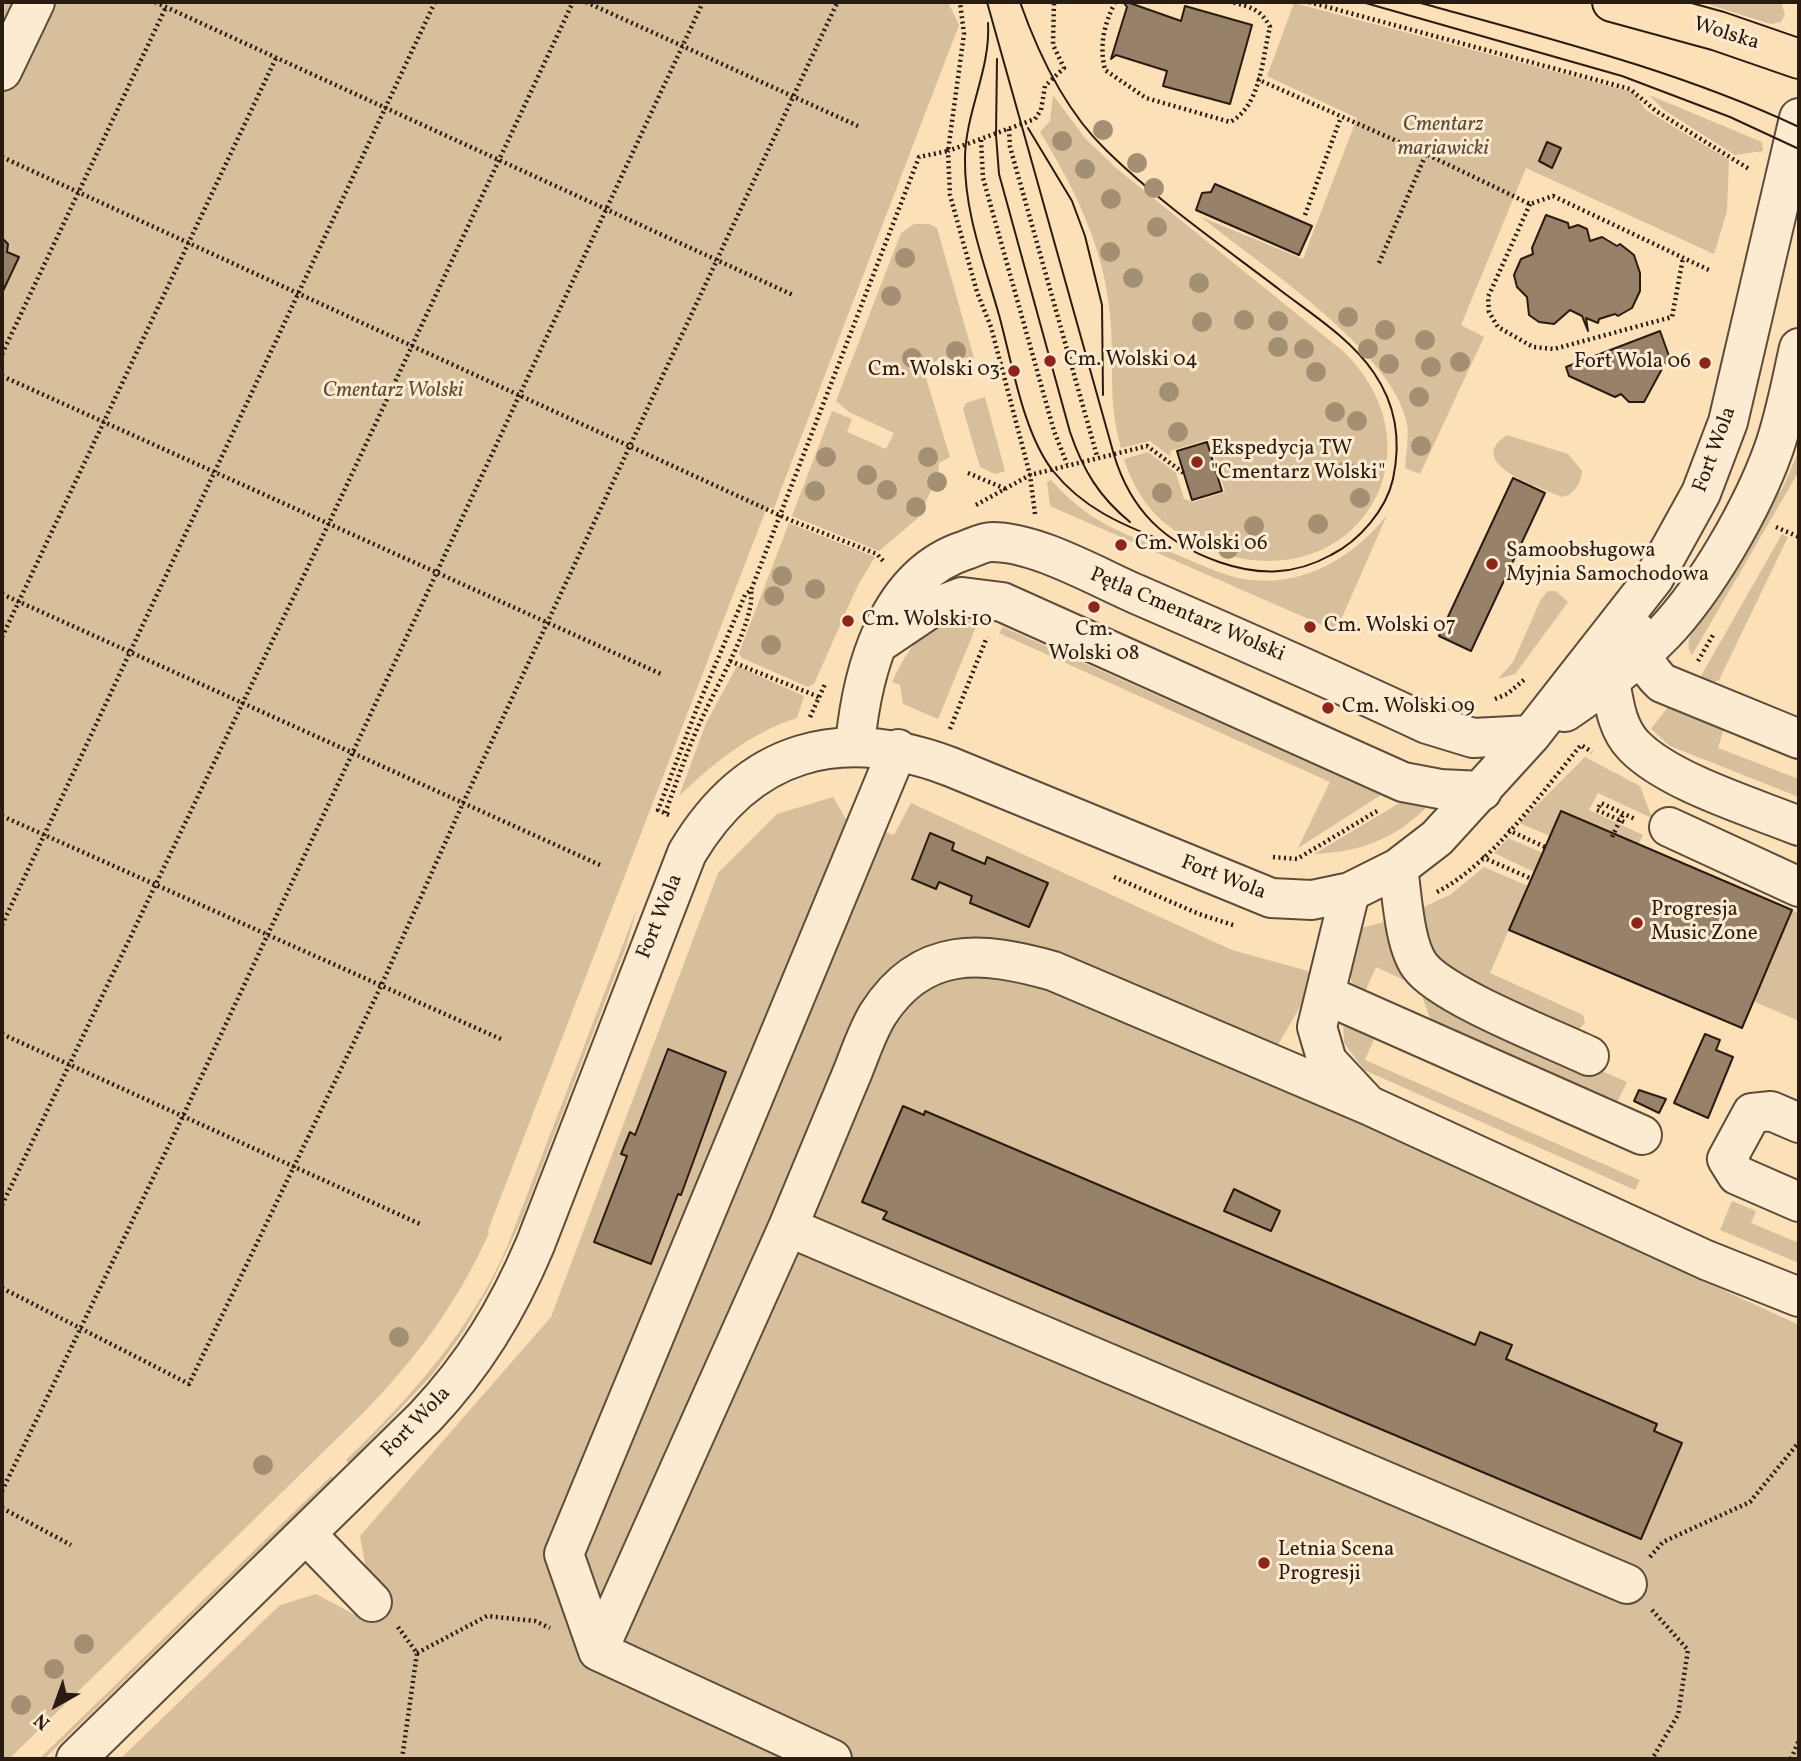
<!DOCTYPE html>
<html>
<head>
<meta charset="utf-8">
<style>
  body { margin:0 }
  #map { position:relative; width:1801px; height:1761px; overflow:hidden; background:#fbe0b8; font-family:Vollkorn,serif }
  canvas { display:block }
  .frame { position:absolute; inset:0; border:4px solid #2a1b11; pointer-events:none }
  .north { position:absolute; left:21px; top:1670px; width:70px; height:70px; -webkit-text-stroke:5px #fcebd1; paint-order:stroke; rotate:220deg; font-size:19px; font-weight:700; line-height:28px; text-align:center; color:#2a1b11 }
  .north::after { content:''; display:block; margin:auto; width:24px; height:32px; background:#2a1b11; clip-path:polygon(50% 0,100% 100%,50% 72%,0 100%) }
</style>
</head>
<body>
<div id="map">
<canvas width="1801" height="1761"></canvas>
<div class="frame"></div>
<div class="north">N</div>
</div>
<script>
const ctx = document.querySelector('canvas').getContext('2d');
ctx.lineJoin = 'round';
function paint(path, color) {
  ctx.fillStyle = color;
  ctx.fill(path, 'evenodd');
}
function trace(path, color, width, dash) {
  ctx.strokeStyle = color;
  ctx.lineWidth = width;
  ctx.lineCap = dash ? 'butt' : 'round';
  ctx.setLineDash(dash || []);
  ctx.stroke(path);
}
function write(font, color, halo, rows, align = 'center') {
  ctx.font = font + ' Vollkorn,serif';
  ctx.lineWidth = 6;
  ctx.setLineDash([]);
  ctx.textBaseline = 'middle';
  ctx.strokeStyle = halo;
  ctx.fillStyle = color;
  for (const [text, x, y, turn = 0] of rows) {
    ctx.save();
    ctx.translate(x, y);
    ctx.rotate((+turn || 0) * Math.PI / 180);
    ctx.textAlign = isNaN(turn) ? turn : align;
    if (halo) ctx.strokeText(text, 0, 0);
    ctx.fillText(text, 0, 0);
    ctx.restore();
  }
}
const green = new Path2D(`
  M6 2H948L959 25 774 508 767 507 488 1230 489 1233C458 1302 416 1359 363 1413L9 1759H2V12Z
  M1701 2H1781L1785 14 1781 22 1771 24Z
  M1294 3 1633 92 1646 110 1729 160 1727 211 1714 254 1526 168 1461 325 1484 337 1420 474 1405 468C1406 453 1410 433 1406 419 1387 347 1259 264 1201 217L1303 259 1357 118 1267 76Z
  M1053 95 1085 138 1116 168 1344 352C1449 456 1349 606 1207 548 1164 530 1138 503 1124 459L1148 452 1176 473 1184 499 1193 502 1225 492 1209 439 1170 451 1171 457 1150 441 1121 448C1107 398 1115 365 1110 315 1104 247 1075 189 1040 132L1050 121Z
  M1649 95 1762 142 1763 151 1735 155 1664 110Z
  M914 224H929L937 228 974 358H946L922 365 950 457 939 463 938 476 918 518 879 551 792 516 832 411 852 419 847 432 886 449 894 433 849 412 836 401 901 233Z
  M985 397 1005 471 995 474 980 467 963 409 966 403Z
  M1507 435 1568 454 1582 471C1581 483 1574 495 1562 497 1542 488 1462 464 1507 435Z
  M1799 450V471L1692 655C1685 646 1690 636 1694 625L1783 487Z
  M1051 480C1089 522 1117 531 1168 551 1191 560 1214 572 1238 578 1298 590 1350 561 1387 515L1336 631 1050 506 1047 482Z
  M789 523 875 557 858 585 814 684 808 687 742 658 739 653Z
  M1782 534 1788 537 1719 680 1713 683 1701 676Z
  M1548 591H1556L1568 602 1515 674 1498 679 1513 662 1541 599Z
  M954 618 978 622 938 719 903 704 900 685 892 682C912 643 915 637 954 618Z
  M1003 627 1381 795 1298 848 1330 782 999 633Z
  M737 666 804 696 797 718C750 733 715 762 679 796L706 723Z
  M1668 707 1724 728 1718 748 1799 779V797L1670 746 1651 729Z
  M1585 757 1640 786 1652 818 1598 793 1589 810 1643 835 1638 845 1550 836 1519 823Z
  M833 797 845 818 894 835 911 803 1232 950 1319 974 1260 1076 1799 1325V1759H120L280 1605 316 1594 357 1616 372 1602 360 1536 551 1317 718 873 777 814Z
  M1403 801 1426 808C1393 840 1359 852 1314 854Z
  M1508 838 1543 853 1534 872 1494 853Z
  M1484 867 1528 886 1490 973 1583 1015 1585 1023 1579 1029H1562L1433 965 1421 908 1450 895Z
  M637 908 626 947 521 1221 490 1286 464 1331 432 1375 349 1463 346 1460C411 1397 470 1331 507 1247Z
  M1792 910 1799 914V1021L1753 1001Z
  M1396 919 1447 1002 1627 1082 1616 1105 1433 1027 1419 987 1376 967 1364 994H1358C1342 971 1354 953 1361 928Z
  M1343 1018 1378 1030 1365 1060 1640 1180 1635 1190 1364 1070 1344 1043Z
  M1732 1201 1756 1211 1751 1223 1799 1243V1263L1720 1230Z
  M331 1476 333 1478 44 1759H39Z`);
const building = new Path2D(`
  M1127 2 1181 21 1185 6 1252 25 1230 104 1163 86 1167 71 1116 55 1111 59 1127 7 1124 3Z
  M1547 142 1561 148 1552 168 1539 161Z
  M1215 184 1312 226 1299 255 1196 210 1202 193 1211 192Z
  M1546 215 1568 223 1569 228 1578 225 1587 229 1590 241 1602 237 1617 246 1620 244 1634 255 1640 273V291L1632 308 1618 316 1615 314 1599 319 1598 323 1586 318 1588 331 1582 316 1570 310 1554 324 1539 322 1529 315 1527 297 1517 287 1514 275 1521 259 1533 254 1532 248Z
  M2 238 8 244 7 252 19 257 2 293Z
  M1660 331 1669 356 1644 402H1629L1621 394 1615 397 1569 376 1566 367Z
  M1207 442 1222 491 1192 500 1177 451Z
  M1513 478 1545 493 1471 651 1439 636Z
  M1561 811 1792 910 1742 1028 1509 930Z
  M930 833 954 843 952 850 985 864 987 857 1048 883 1029 927 970 903 972 896 939 882 936 889 912 879Z
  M1705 1034 1720 1040 1716 1050 1733 1057 1708 1118 1674 1103Z
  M668 1049 726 1072 681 1195 678 1194 651 1264 594 1242 627 1156 621 1154 630 1132 635 1135Z
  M1639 1090 1666 1099 1659 1113 1634 1101Z
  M903 1106 924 1115 925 1111 1475 1345 1480 1332 1512 1345 1506 1359 1657 1424 1654 1431 1682 1443 1641 1539 883 1219 887 1212 862 1202Z
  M1234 1189 1280 1211 1271 1231 1224 1211Z`);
const path = new Path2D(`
  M155 2 793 295
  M586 2 858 126
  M1115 2C1104 26 1099 44 1105 70L1146 98 1230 122C1261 106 1262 59 1270 27 1261 9 1250 7 1232 2
  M1309 2 1630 89 1656 111 1749 169
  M1257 79 1426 154 1530 204 1553 196 1709 270
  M1009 129 1010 147 1097 456
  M981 140 983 178 1054 431 1067 464
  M2 157 790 520 877 554 884 562
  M1530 204 1488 297 1489 312 1498 327 1533 347 1554 349 1672 317 1683 258
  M1305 215 1341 117
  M1379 263 1426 154
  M2 354 166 7
  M2 376 661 674
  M968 473 1008 490
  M976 505 1030 475 1147 446 1185 474
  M1035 514 1030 475 991 327 977 292 950 195 948 151 1035 119 1041 110 1045 86 1064 68 1053 45 1054 2
  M1776 527 1799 537
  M2 594 600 865
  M2 637 276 58
  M730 661 819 697
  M1698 661 1713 635
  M1495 699 1507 694 1525 679
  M810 717 825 684
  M950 729 987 637
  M665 813C678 779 689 744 705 712 718 683 755 621 751 591
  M669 815 658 810 697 708 745 595 751 590 919 157 948 151 964 34 960 2
  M2 816 503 1040
  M1624 822 1597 810 1601 803 1635 819
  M1508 830 1545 847
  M1273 857 1297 859 1377 811
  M1482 857 1532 879
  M1114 877 1199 914 1236 926
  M1437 892C1493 863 1541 793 1581 745L1592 752
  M2 925 435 2
  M2 1034 420 1224
  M2 1205 329 523 573 2
  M2 1288 189 1384 381 986 463 803 837 3
  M2 1491 183 1116 703 2
  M2 1508 71 1545
  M1650 1557 1663 1542 1750 1502 1799 1442
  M1652 1610 1688 1650 1678 1715 1652 1759
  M398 1627 417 1653 402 1759
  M417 1653 487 1616 535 1621 550 1628
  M1791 1759 1799 1740`);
const minor = new Path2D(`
  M2 71 35 2
  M1636 631C1641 653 1646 668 1662 683L1799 739
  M879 643 928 610 962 597 1002 602 1403 782 1440 789 1482 791
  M1610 681C1614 703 1617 729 1634 746 1669 782 1752 807 1799 826
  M1565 712C1600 688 1634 664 1664 633 1706 589 1752 509 1773 451 1785 418 1791 383 1799 348
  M855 745C862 671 887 575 966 550 974 547 984 542 992 542 1036 542 1095 576 1136 594 1233 636 1331 679 1427 724L1473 738 1531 735
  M1669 827 1799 887
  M1398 868C1402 894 1404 945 1420 966 1442 996 1551 1038 1589 1056
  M1350 892 1317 1027 1327 1061 1368 1105 1706 1260 1799 1297
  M1326 995 1642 1135
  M1799 1123 1771 1111 1752 1113 1727 1159 1737 1175 1799 1202
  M788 1227C808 1179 828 1131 848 1083 858 1061 865 1035 878 1014 922 945 982 951 1053 971L1368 1105
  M306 1534 372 1602
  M598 1651 788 1227 1627 1584
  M76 1759 425 1417C474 1365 507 1311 535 1245L687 853C749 749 840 725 951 767L1271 898 1312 900 1350 892 1398 868 1437 838 1531 735 1654 578 1701 493 1728 422 1799 118
  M832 1759 598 1651 564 1554 898 749`);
const major = new Path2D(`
  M1612 2 1718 31 1799 59`);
const tram = new Path2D(`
  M987 2 1114 455C1131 511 1165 543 1219 562 1259 576 1295 575 1331 555 1359 541 1386 510 1393 479 1401 442 1396 405 1374 373 1351 339 1313 315 1280 290 1221 245 1160 203 1107 151 1065 111 1039 56 1020 2
  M1362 2 1622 76 1730 117 1799 149
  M1417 2C1547 38 1677 70 1799 127
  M988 23C991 69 965 113 965 159 964 212 985 265 999 315 1012 362 1023 433 1053 471 1083 508 1120 524 1164 541
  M997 59 996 135 999 174 1070 432C1083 470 1099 497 1130 522
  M1028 128 1072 201 1085 236 1102 305 1103 395`);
const pathBridge = new Path2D(`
  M1612 837 1623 814`);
const trees = [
  [1103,130],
  [1062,141],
  [1137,163],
  [1085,169],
  [1154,188],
  [1111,199],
  [1157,227],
  [1110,252],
  [905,258],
  [1133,278],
  [1199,283],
  [891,296],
  [1348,317],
  [1244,320],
  [1278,321],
  [1202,322],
  [1385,330],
  [1425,340],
  [1278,347],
  [1304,349],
  [1368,349],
  [956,351],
  [912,358],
  [1460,362],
  [1389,364],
  [1431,367],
  [1316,372],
  [1169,392],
  [1419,397],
  [1335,412],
  [1357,421],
  [1178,432],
  [1421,446],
  [826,457],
  [928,457],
  [1346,471],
  [867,475],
  [937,482],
  [887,490],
  [815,491],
  [1162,493],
  [1360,498],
  [916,507],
  [1318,524],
  [1254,526],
  [1228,549],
  [782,576],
  [815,589],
  [774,596],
  [771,645],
  [399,1337],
  [263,1465],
  [84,1644],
  [54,1669],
  [21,1705]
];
const markers = [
  [1050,361,7,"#8f2418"],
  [1705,363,7,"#8f2418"],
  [1014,371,7,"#8f2418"],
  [1197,462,7,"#8f2418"],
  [1121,545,7,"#8f2418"],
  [1492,564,7,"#8f2418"],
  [1094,607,7,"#8f2418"],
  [848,621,7,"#8f2418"],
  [1310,627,7,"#8f2418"],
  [1328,708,7,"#8f2418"],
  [1637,923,7,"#8f2418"],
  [1264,1563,7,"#8f2418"]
];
const streetNames = [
  ["Wolska",1726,35,17],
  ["Fort Wola",1716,450,-70],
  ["Pętla Cmentarz Wolski",1187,616,23],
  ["Fort Wola",1223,879,21],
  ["Fort Wola",661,917,-68],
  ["Fort Wola",417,1423,-46]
];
const parkNames = [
  ["Cmentarz",1443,126],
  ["mariawicki",1443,150],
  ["Cmentarz Wolski",393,392]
];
const poiNames = [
  ["Cm. Wolski 04",1064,361],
  ["Fort Wola 06",1691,363,"right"],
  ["Cm. Wolski 03",1000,371,"right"],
  ["Ekspedycja TW",1211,450],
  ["\"Cmentarz Wolski\"",1211,474],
  ["Cm. Wolski 06",1135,545],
  ["Samoobsługowa",1506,552],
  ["Myjnia Samochodowa",1506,576],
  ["Cm. Wolski 10",862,621],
  ["Cm. Wolski 07",1324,627],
  ["Cm.",1094,631,"center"],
  ["Wolski 08",1094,655,"center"],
  ["Cm. Wolski 09",1342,708],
  ["Progresja",1651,911],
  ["Music Zone",1651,935],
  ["Letnia Scena",1278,1551],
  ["Progresji",1278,1575]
];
paint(green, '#d7bf9c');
paint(building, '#978168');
trace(building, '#2a1b11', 2);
trace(minor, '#5e4c3b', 42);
trace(major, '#2a1b11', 42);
trace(path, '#2a1b11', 4.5, [2, 3.5]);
trace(minor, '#fcebd1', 38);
trace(major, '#fbe0b8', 38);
trace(tram, '#2a1b11', 2);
trace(pathBridge, '#2a1b11', 4.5, [2, 3.5]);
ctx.fillStyle = '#a58f73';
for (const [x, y] of trees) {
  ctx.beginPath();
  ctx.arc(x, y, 10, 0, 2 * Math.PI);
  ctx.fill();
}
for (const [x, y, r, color] of markers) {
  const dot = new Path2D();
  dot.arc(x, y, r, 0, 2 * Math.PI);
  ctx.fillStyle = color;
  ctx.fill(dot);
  trace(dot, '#fcebd1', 2.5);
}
write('21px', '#2a1b11', '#fcebd1', streetNames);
write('italic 21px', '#5e4c3b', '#fcebd1', parkNames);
write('21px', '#2a1b11', '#fcebd1', poiNames, 'left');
</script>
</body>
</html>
